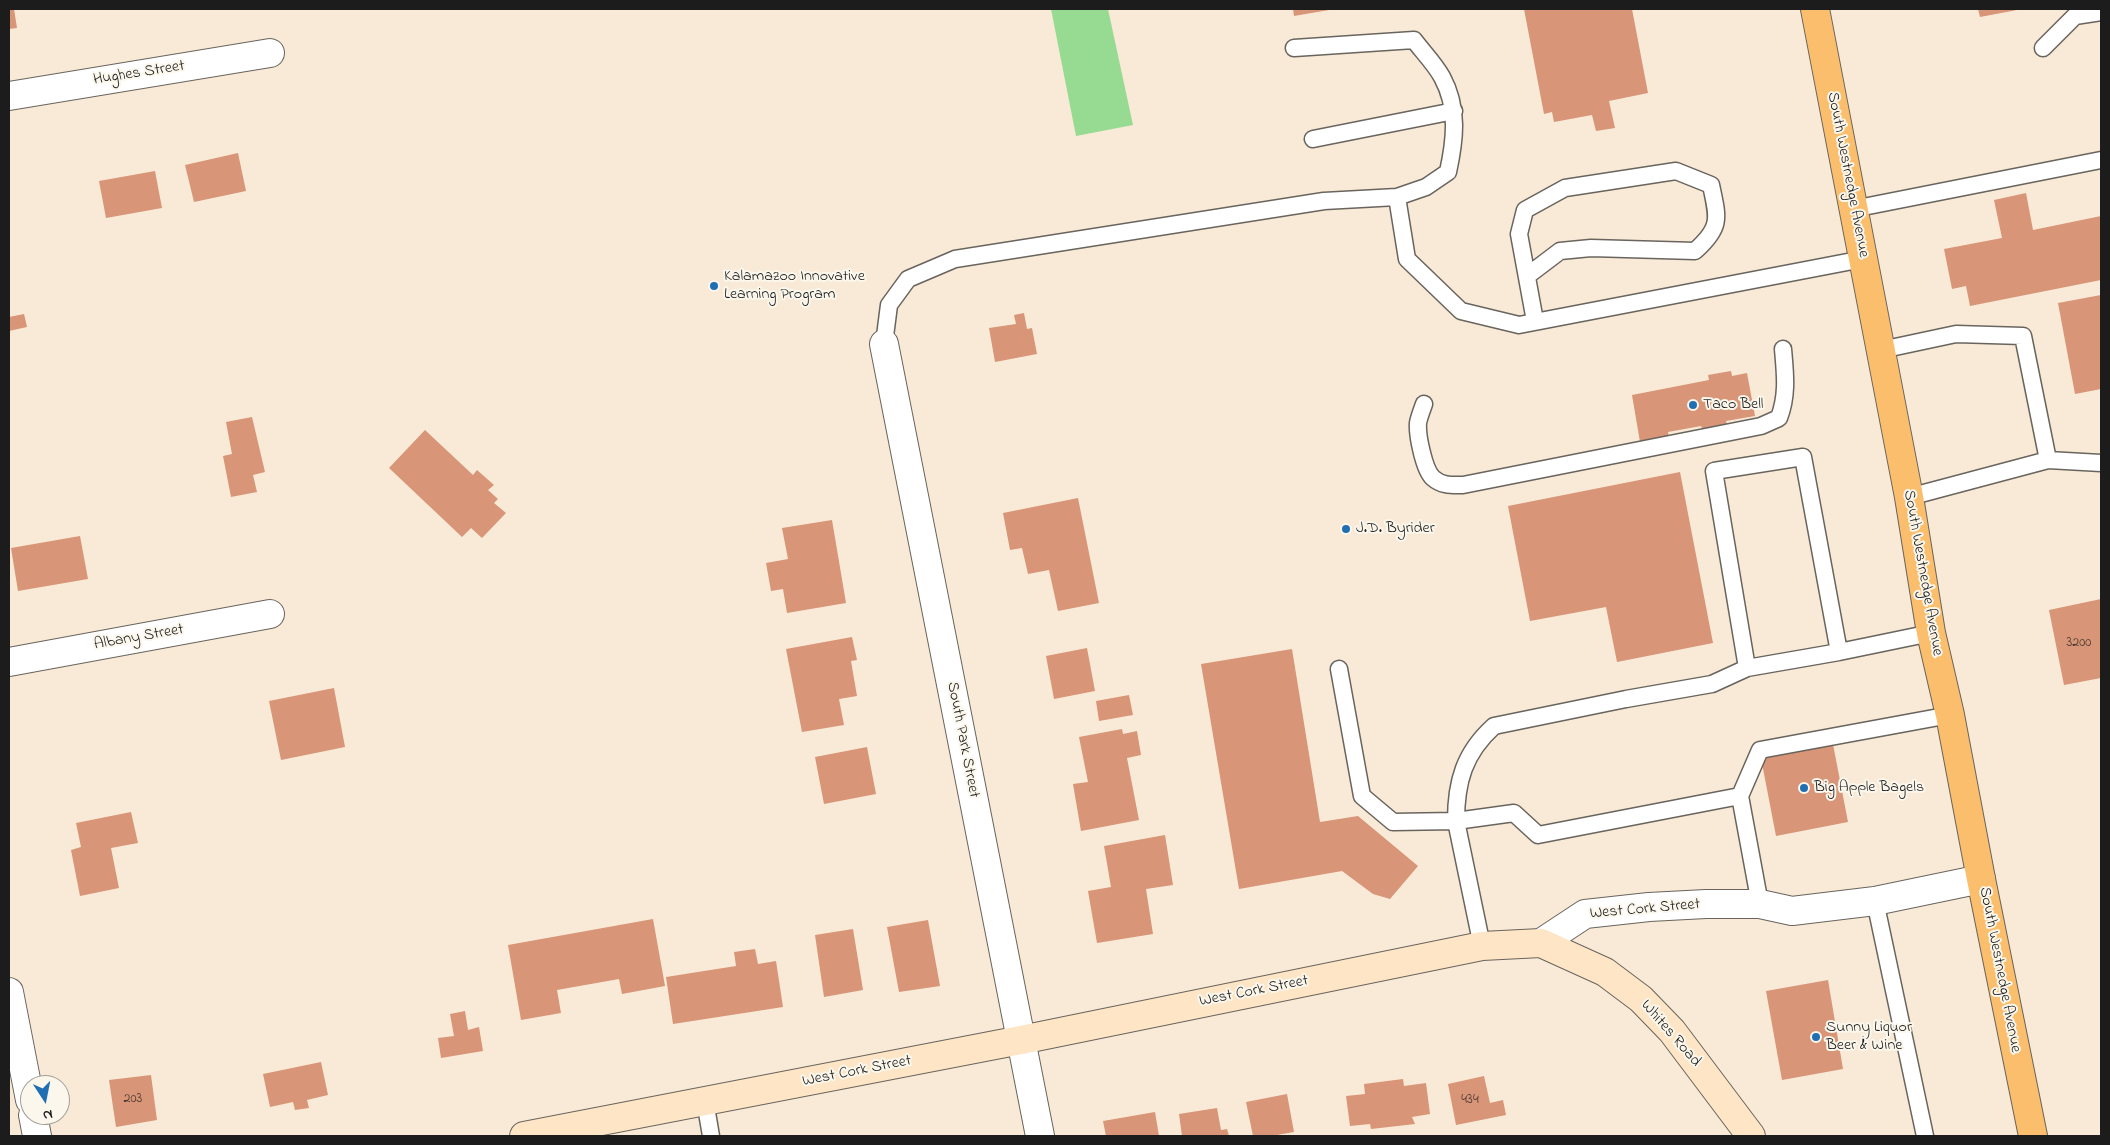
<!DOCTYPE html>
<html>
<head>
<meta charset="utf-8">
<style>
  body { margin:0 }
  #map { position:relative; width:2110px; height:1145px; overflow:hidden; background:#f8ead7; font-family:"Indie Flower",sans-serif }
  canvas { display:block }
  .frame { position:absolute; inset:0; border:10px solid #1c1c1c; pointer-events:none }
  .north { position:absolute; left:20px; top:1075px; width:50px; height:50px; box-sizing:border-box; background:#fbf7ec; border:1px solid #a29f99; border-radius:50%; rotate:169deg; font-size:14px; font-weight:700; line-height:20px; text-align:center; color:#1c1c1c }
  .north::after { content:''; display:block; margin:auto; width:18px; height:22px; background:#1f6fb2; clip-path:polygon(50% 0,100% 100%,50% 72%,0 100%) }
</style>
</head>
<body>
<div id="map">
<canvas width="2110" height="1145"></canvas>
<div class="frame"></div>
<div class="north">N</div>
</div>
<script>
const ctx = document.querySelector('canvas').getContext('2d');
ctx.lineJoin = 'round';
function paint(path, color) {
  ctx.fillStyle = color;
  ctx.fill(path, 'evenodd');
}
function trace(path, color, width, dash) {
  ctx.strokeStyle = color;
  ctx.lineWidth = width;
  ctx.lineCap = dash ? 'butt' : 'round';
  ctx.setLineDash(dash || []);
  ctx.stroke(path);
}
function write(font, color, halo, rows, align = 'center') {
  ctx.font = font + ' "Indie Flower",sans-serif';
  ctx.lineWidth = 4;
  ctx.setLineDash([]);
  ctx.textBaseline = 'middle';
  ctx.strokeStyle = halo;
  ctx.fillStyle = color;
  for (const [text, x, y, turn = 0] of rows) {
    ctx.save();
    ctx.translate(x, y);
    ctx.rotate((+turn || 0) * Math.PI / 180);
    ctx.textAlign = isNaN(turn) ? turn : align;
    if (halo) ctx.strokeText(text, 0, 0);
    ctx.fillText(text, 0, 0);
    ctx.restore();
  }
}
const green = new Path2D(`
  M1051 9H1108L1133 125 1076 136Z`);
const building = new Path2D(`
  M9 9H14L17 28 9 29Z
  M1293 9H1329V10L1294 16Z
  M1524 9H1632L1648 93 1609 101 1615 128 1596 131 1592 115 1554 122 1552 112 1544 114Z
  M1978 9H2017V10L1980 17Z
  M238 153 246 191 194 202 185 165Z
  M155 171 162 208 106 218 99 181Z
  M2026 193 2033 230 2101 216V280L1970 306 1966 286 1952 289 1944 249 2002 238 1994 200Z
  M2101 295V389L2075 394 2058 303Z
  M1024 313 1027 329 1032 328 1037 354 995 362 989 328 1016 324 1014 315Z
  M24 314 27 327 9 331V317Z
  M1731 371 1732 376 1747 373 1755 416 1726 421 1728 427 1703 431 1701 426 1668 432 1669 437 1640 442 1632 395 1709 380 1708 375Z
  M252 417 265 472 253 475 257 492 231 497 223 456 232 454 226 422Z
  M425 430 473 475 477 470 494 485 488 490 498 499 494 503 506 513 482 538 471 528 462 537 389 468Z
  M1680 472 1713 643 1617 662 1606 607 1530 621 1508 506Z
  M1078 498 1099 603 1058 611 1049 570 1028 574 1022 548 1010 550 1003 513Z
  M832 520 846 603 787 613 783 589 771 591 766 563 788 559 782 528Z
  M80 536 88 579 18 591 11 548Z
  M2101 599V678L2064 685 2049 610Z
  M852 637 857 660 851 661 857 696 839 699 844 725 802 732 786 649Z
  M1087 648 1095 691 1054 699 1046 656Z
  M1292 649 1320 822 1358 816 1418 866 1390 899 1373 894 1342 871 1239 889 1201 664Z
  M334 688 345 747 281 760 269 701Z
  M1129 695 1133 715 1099 721 1096 701Z
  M1122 729 1123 734 1137 731 1141 755 1127 758 1139 820 1081 831 1073 784 1088 782 1079 737Z
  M1832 739 1848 822 1776 836 1760 753Z
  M867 747 876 794 824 804 815 757Z
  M131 812 138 843 111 848 119 888 80 896 71 850 81 847 76 823Z
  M1165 835 1173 885 1146 889 1153 934 1097 943 1088 891 1111 887 1104 846Z
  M653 919 665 986 622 994 619 979 557 990 561 1013 521 1020 508 945Z
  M928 920 940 986 899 992 887 927Z
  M853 929 863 990 824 997 815 935Z
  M755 949 758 964 776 961 783 1007 673 1024 666 977 736 966 734 952Z
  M1828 980 1843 1069 1782 1080 1766 991Z
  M465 1011 468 1030 479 1027 483 1051 441 1058 438 1038 454 1036 450 1014Z
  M321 1062 328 1095 307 1100 309 1108 295 1110 293 1102 270 1107 263 1074Z
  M151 1075 157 1120 116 1127 109 1080Z
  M1484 1076 1490 1103 1503 1100 1506 1115 1456 1125 1448 1084Z
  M1403 1079 1404 1086 1426 1083 1430 1114 1412 1117 1415 1124 1371 1129 1370 1124 1350 1126 1346 1096 1365 1094 1364 1084Z
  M1287 1094 1294 1132 1271 1136H1253L1246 1102Z
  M1217 1108 1221 1130 1227 1129 1229 1136H1182L1179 1114Z
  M1155 1112 1159 1136H1106L1103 1121Z`);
const lane = new Path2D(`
  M1294 48 1414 40C1423 52 1435 64 1442 77 1459 108 1455 140 1448 172L1426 187 1397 197
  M2043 48 2075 16 2101 12
  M1313 139 1454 111
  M1853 209 2101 160
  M1527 276 1560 251 1591 248 1695 251C1722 227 1718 218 1711 185L1676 171 1565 188 1525 210 1519 234 1535 321
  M884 344 889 305 908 279 955 259 1324 201 1397 197 1407 259 1461 311 1519 325 1863 259
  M1881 350 1956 334 2023 336 2048 460 1909 497
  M1424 404C1422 410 1419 417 1418 423 1417 435 1424 470 1433 478 1442 486 1452 485 1463 485L1761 426 1779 418C1788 394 1785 373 1783 349
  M2048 460 2101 463
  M1747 668 1714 471 1803 457 1839 652
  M1339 669 1362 796 1393 822 1456 821 1482 946
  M1740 796 1760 750 1950 715
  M1875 901 1925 1136
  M1760 904 1740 796 1538 835 1514 813 1456 821C1456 782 1464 753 1494 726L1626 699 1712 684 1747 668 1839 652 1931 633
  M705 1101 711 1136`);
const street = new Path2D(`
  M9 96 270 53
  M884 344 1040 1136
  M9 662 270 614
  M1541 943 1585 914 1649 907 1706 904H1760L1792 911 1875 901 1981 879
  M9 992 30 1100
  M33 1115 37 1136`);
const secondary = new Path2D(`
  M524 1136 1021 1040 1482 946 1541 943 1605 972 1641 999 1672 1031 1751 1136`);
const primary = new Path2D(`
  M1815 9 1909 497 1931 633 1950 715 1981 879 2033 1136`);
const markers = [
  [714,286,5,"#1f6fb2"],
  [1693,405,5,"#1f6fb2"],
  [1346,529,5,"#1f6fb2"],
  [1804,788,5,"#1f6fb2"],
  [1816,1037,5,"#1f6fb2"]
];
const numberNames = [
  ["3200",2079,644],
  ["203",133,1100],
  ["434",1470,1101]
];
const streetNames = [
  ["Hughes Street",139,74,-9],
  ["South Westnedge Avenue",1847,175,79],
  ["South Westnedge Avenue",1922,573,80],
  ["Albany Street",139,638,-10],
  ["South Park Street",962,740,79],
  ["West Cork Street",1645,910,-5],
  ["South Westnedge Avenue",1999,970,79],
  ["West Cork Street",1254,992,-11],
  ["Whites Road",1670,1034,49],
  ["West Cork Street",857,1072,-11]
];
const poiNames = [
  ["Kalamazoo Innovative",724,277],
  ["Learning Program",724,295],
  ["Taco Bell",1703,405],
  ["J.D. Byrider",1356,529],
  ["Big Apple Bagels",1814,788],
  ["Sunny Liquor",1826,1028],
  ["Beer & Wine",1826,1046]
];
paint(green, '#97db93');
paint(building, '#d89577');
trace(lane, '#69645d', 19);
trace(street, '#69645d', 30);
trace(secondary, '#69645d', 30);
trace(primary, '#69645d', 30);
trace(lane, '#fff', 16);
trace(street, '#fff', 28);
trace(secondary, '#fde5c5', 28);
trace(primary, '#fabe6d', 28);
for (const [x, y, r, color] of markers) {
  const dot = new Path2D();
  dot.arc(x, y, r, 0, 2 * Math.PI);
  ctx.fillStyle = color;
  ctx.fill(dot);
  trace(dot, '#fbf7ec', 2);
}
write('14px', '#4b3a33', null, numberNames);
write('16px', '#1c1c1c', '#fbf7ec', streetNames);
write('16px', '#1c1c1c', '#fbf7ec', poiNames, 'left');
</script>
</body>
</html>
